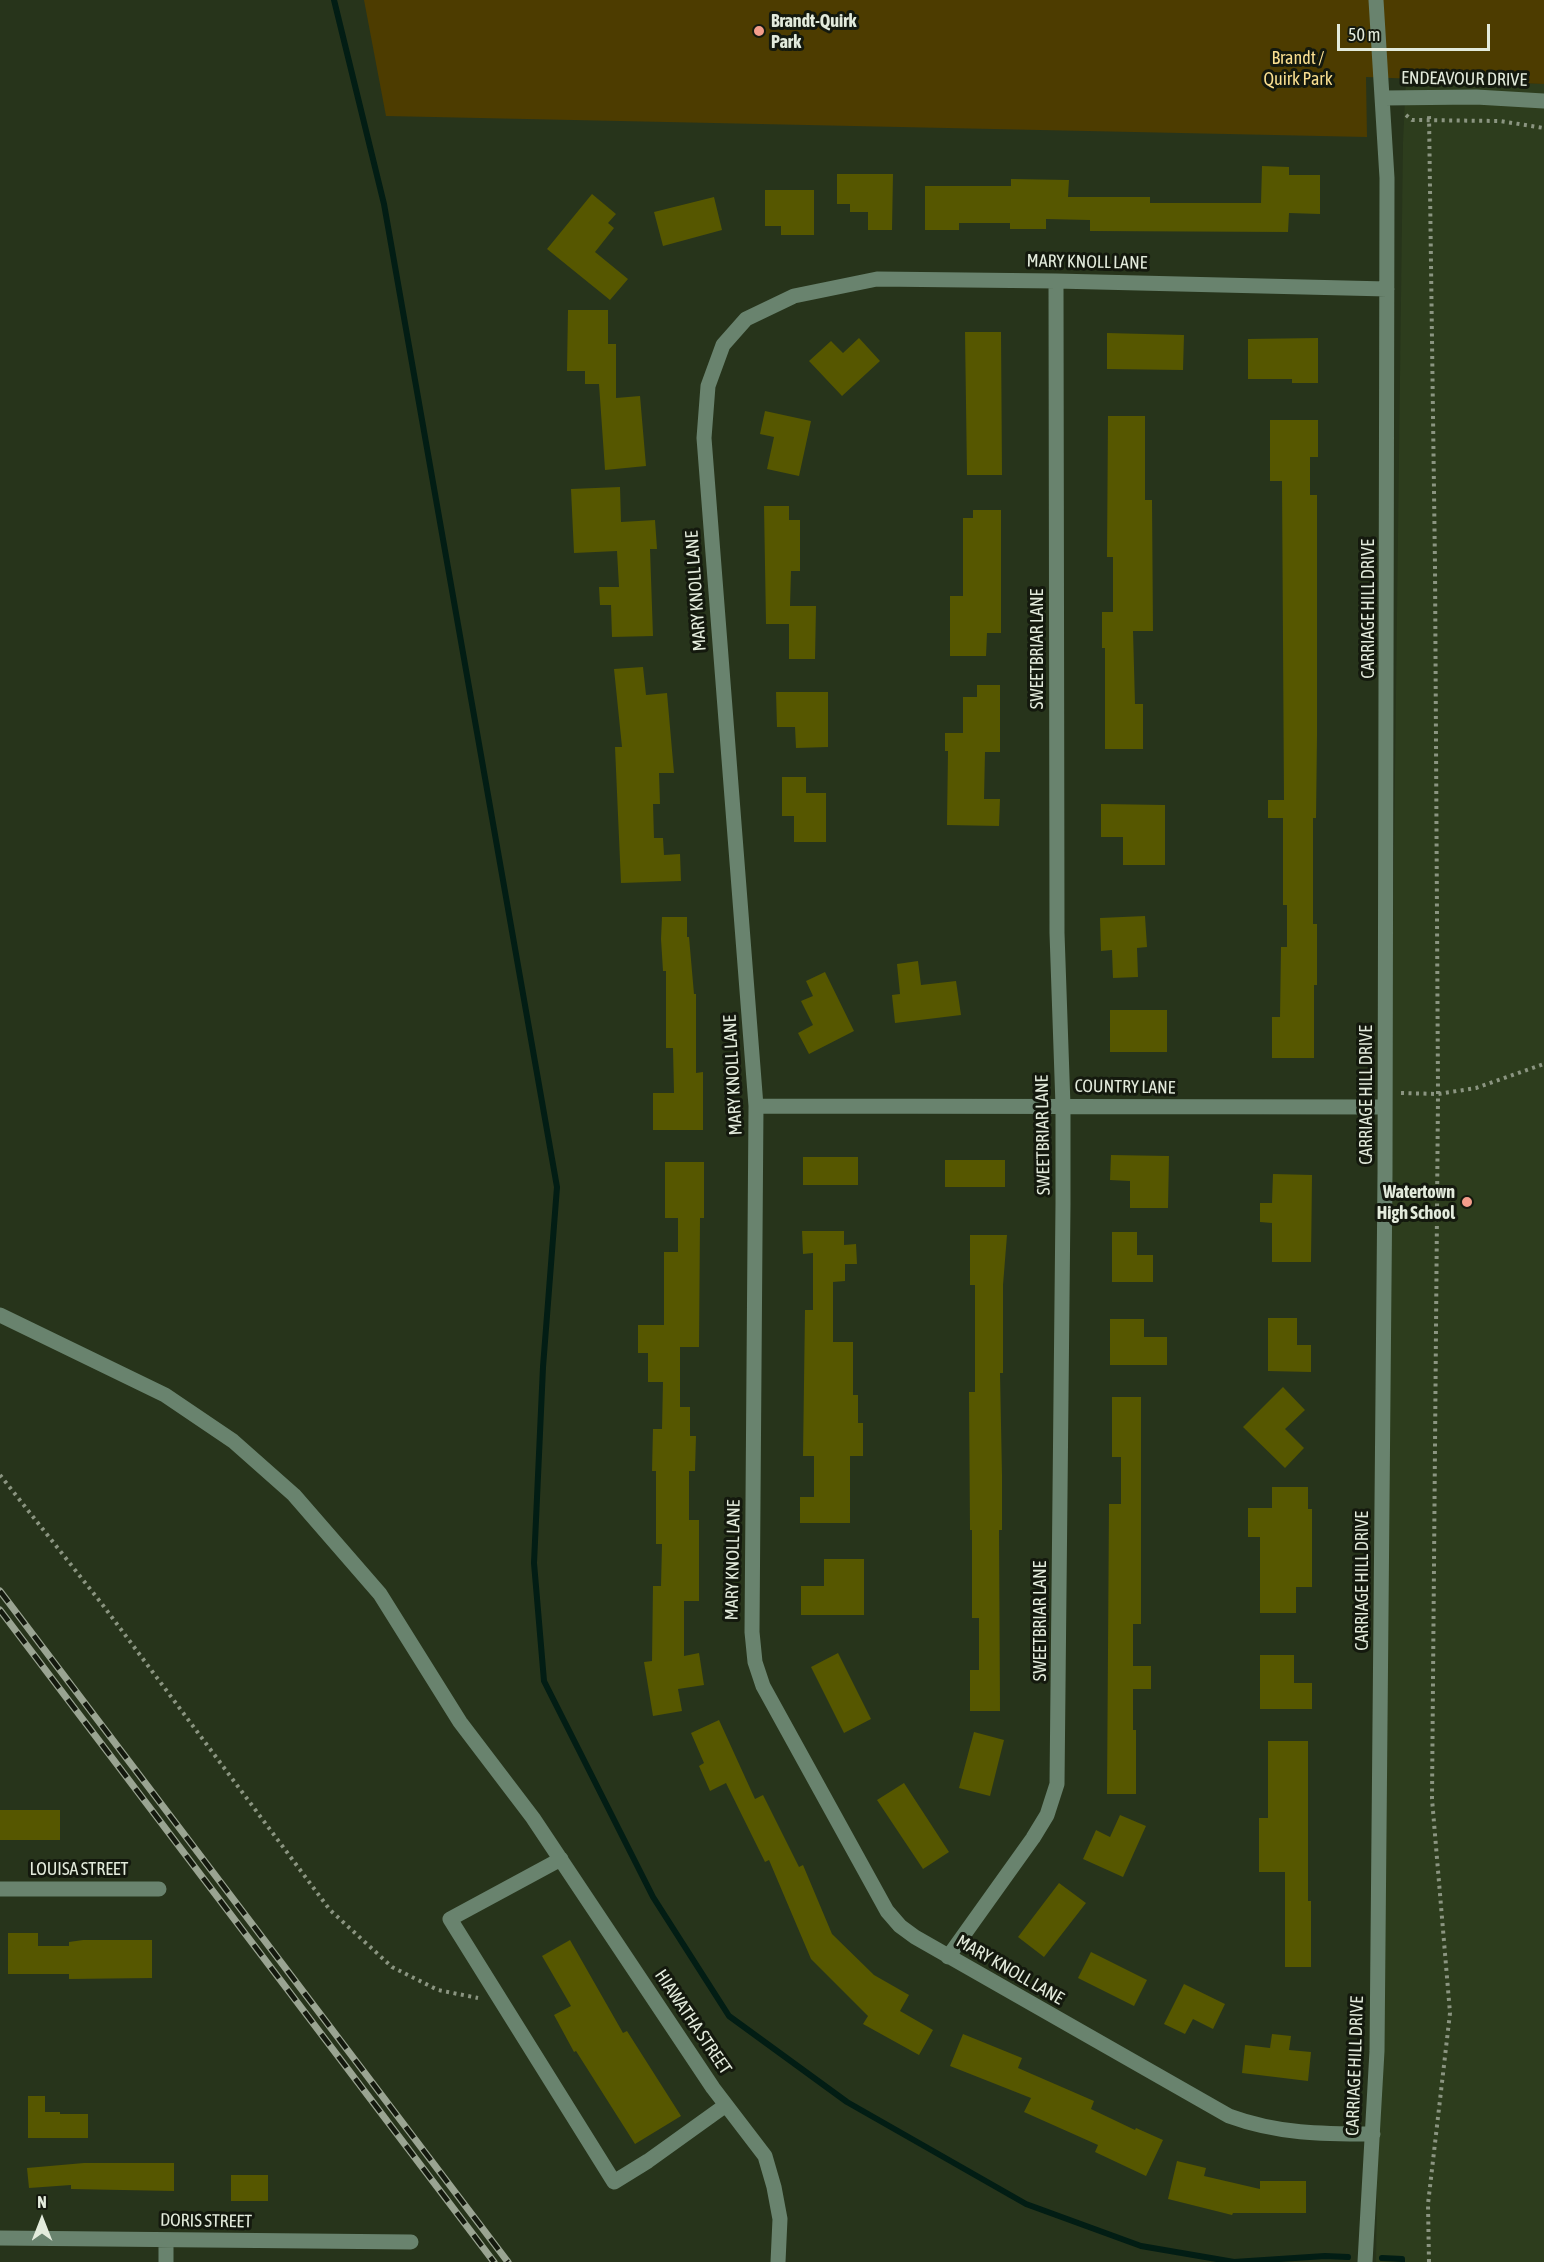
<!DOCTYPE html>
<html>
<head>
<meta charset="utf-8">
<style>
  body { margin:0 }
  #map { position:relative; width:1544px; height:2262px; overflow:hidden; background:#27341b; font-family:"Asap Condensed",sans-serif }
  canvas { display:block }
  .north { position:absolute; left:12px; top:2190px; width:60px; height:60px; -webkit-text-stroke:4px #14190e; paint-order:stroke; rotate:0deg; font-size:16px; font-weight:700; line-height:24px; text-align:center; color:#e3ebdc }
  .north::after { content:''; display:block; margin:auto; width:21px; height:27px; background:#e3ebdc; clip-path:polygon(50% 0,100% 100%,50% 72%,0 100%) }
  .scale { position:absolute; left:1337px; top:24px; width:153px; height:27px; box-sizing:border-box; border:3px solid #e3ebdc; border-top:0; padding-left:8px; font-size:18px; line-height:21px; white-space:nowrap; color:#e3ebdc; -webkit-text-stroke:4px #14190e; paint-order:stroke }
</style>
</head>
<body>
<div id="map">
<canvas width="1544" height="2262"></canvas>
<div class="north">N</div>
<div class="scale">50 m</div>
</div>
<script>
const ctx = document.querySelector('canvas').getContext('2d');
ctx.lineJoin = 'round';
function paint(path, color) {
  ctx.fillStyle = color;
  ctx.fill(path, 'evenodd');
}
function trace(path, color, width, dash) {
  ctx.strokeStyle = color;
  ctx.lineWidth = width;
  ctx.lineCap = dash ? 'butt' : 'round';
  ctx.setLineDash(dash || []);
  ctx.stroke(path);
}
function write(font, color, halo, rows, align = 'center') {
  ctx.font = font + ' "Asap Condensed",sans-serif';
  ctx.lineWidth = 6;
  ctx.setLineDash([]);
  ctx.textBaseline = 'middle';
  ctx.strokeStyle = halo;
  ctx.fillStyle = color;
  for (const [text, x, y, turn = 0] of rows) {
    ctx.save();
    ctx.translate(x, y);
    ctx.rotate((+turn || 0) * Math.PI / 180);
    ctx.textAlign = isNaN(turn) ? turn : align;
    if (halo) ctx.strokeText(text, 0, 0);
    ctx.fillText(text, 0, 0);
    ctx.restore();
  }
}
const built = new Path2D(`
  M1406 78 1544 84V2262H1376L1403 142Z`);
const green = new Path2D(`
  M364 0H1544V84L1366 77 1367 137 386 116Z`);
const stream = new Path2D(`
  M334 0 384 204 557 1187 543 1367 534 1563 544 1681 653 1897 729 2016 847 2102 1026 2204 1141 2246 1234 2262 1325 2256 1348 2257
  M1382 2258 1402 2259V2262`);
const building = new Path2D(`
  M1262 166 1289 167V175H1320V214L1289 213 1288 232 1090 231V220L1046 219V229H1010V223H959V230H925V186H1011V179L1069 180 1068 197H1150V203H1261Z
  M837 174H893L892 230H868V212H850V204H837Z
  M765 190H814V235H781V226H765Z
  M592 194 616 214 608 223 614 228 595 252 628 279 610 300 547 249Z
  M714 197 722 230 663 246 654 212Z
  M568 310H608V344H616V398L640 396 646 466 605 470 599 384H585V371H567Z
  M965 332H1001L1002 475H967Z
  M1107 333 1184 335 1183 370 1107 369Z
  M859 338 880 361 842 396 809 361 831 341 843 353Z
  M1318 338V383H1292V379H1248V339Z
  M765 411 811 421 799 476 767 469 774 437 760 434Z
  M1108 416H1145V500H1152L1153 631H1133L1135 704H1143V749H1105V648H1102V612H1113V557H1107Z
  M1270 420H1318V457H1310V495H1317V736L1316 818H1313V924H1317V985H1314V1058H1272V1017H1280L1281 947H1287V905H1283V818H1268V800H1284L1282 481H1270Z
  M620 487 621 522 655 520 657 549H650L653 636 612 637 611 605H600L599 587H619L617 551 574 553 571 489Z
  M764 506H789V520H800V571H791L790 606H816L815 659H789V624H766Z
  M973 510H1001V633H987L986 656H950V596H963V518H973Z
  M643 667 646 695 667 693 674 773H659L660 804H653L654 838H663L664 855 680 854 681 881 621 883 615 747H622L614 669Z
  M977 685H1000V752H985L984 799H1000L999 826 947 825 948 751H945V733H963V697H977Z
  M776 692H828V747L796 748 795 727H777Z
  M782 777H806V793H826V842H794V816H782Z
  M1101 804 1165 805V865H1123V837H1101Z
  M1145 916 1147 947 1137 948 1138 977 1113 978 1112 950 1101 951 1100 918Z
  M662 917H687V937H689L694 994H696V1073L703 1072V1130H653V1093H674L673 1048H666V971H663L661 939Z
  M918 961 921 985 956 981 961 1015 895 1023 892 995 900 994 897 964Z
  M825 972 854 1031 809 1054 798 1033 813 1025 801 1001 813 996 806 981Z
  M1110 1010H1167V1052H1110Z
  M1111 1155 1169 1156 1168 1208H1130V1181L1110 1180Z
  M803 1157H858V1185H803Z
  M945 1160H1005V1187H945Z
  M665 1162H704V1218H700L699 1347H680V1407H690V1436H696L695 1471H689V1520H699V1601H684V1656L699 1653 704 1685 678 1689 682 1711 653 1716 644 1662 652 1661 653 1586H661L662 1544H656V1471H652L653 1429H662L663 1382H648V1353H638V1325H664V1252H678V1218H665Z
  M1273 1174 1312 1175 1311 1262H1272V1223L1260 1222V1203H1272Z
  M802 1231H844V1245L856 1244 857 1264H845V1281L833 1282V1342H853V1395H858V1423H863V1456H850V1523H800V1497H814V1456H803L805 1310H813V1253L803 1254Z
  M1112 1232H1137V1255H1153V1282H1112Z
  M970 1235H1007L1003 1285V1373H1000L1002 1475V1530H999L1000 1711H970V1670H979V1618H972V1530H970L969 1392H975V1285H970Z
  M1268 1318H1297V1345H1311V1372L1268 1371Z
  M1110 1319H1144V1337H1167V1365H1110Z
  M1283 1387 1305 1410 1285 1429 1304 1448 1285 1468 1243 1427Z
  M1112 1397H1141V1624H1133V1666H1151V1689H1133V1730H1136V1794H1107L1109 1504H1121V1457H1112Z
  M1272 1487H1308V1509H1312V1587H1296V1613H1260V1537H1248V1508H1272Z
  M824 1559H864V1615H801V1586H824Z
  M838 1653 871 1719 844 1733 811 1667Z
  M1260 1655H1294V1683H1312V1709H1260Z
  M719 1720 755 1799 763 1795 799 1867 803 1865 832 1934 874 1975 909 1995 900 2011 933 2030 919 2055 863 2024 868 2016 811 1959 769 1860 765 1862 726 1783 710 1791 699 1766 704 1763 691 1733Z
  M974 1732 1004 1740 990 1796 959 1788Z
  M1268 1741H1308V1901H1311V1967H1285V1872H1259V1818H1268Z
  M904 1783 949 1852 923 1869 877 1800Z
  M0 1810H60V1840H0Z
  M1120 1815 1146 1826 1123 1877 1083 1859 1096 1830 1110 1837Z
  M1059 1883 1086 1903 1044 1957 1018 1937Z
  M8 1933H38V1946H69V1942L83 1940H152V1978L69 1979V1974H8Z
  M570 1940 623 2033 627 2031 681 2116 635 2144 576 2051 574 2052 554 2015 571 2006 542 1956Z
  M1091 1952 1147 1980 1134 2006 1078 1978Z
  M1184 1984 1225 2004 1213 2029 1193 2019 1185 2034 1164 2024Z
  M963 2034 1022 2058 1018 2068 1094 2101 1091 2109 1135 2130 1136 2128 1163 2140 1146 2176 1095 2152 1098 2145 1024 2112 1031 2098 950 2066Z
  M1272 2034 1291 2036 1289 2050 1311 2052 1308 2081 1242 2073 1245 2045 1270 2048Z
  M28 2096H45V2112H60V2114H88V2138H28Z
  M1177 2161 1206 2168 1204 2176 1260 2189V2181H1306V2213H1233L1232 2215 1168 2199Z
  M84 2163H174V2191L71 2189V2185L29 2188 27 2168Z
  M231 2175H268V2201H231Z`);
const path = new Path2D(`
  M1406 115 1412 120 1500 121 1544 128
  M1401 1093 1438 1094 1476 1088 1544 1064
  M0 1475 102 1604 330 1910 392 1967 438 1990 478 1998
  M1429 2262 1428 2204 1450 2013 1432 1799 1438 1094 1435 566 1429 113`);
const minor = new Path2D(`
  M1384 98 1476 97 1544 101
  M756 1106 1385 1107
  M0 1315 165 1395 233 1441 294 1495 380 1594 460 1722 533 1818 713 2088 765 2156 774 2187 780 2219 778 2262
  M561 1859 450 1919 614 2182 648 2161 726 2105
  M0 1889H159
  M948 1957 1033 1838 1047 1815 1057 1784 1063 1203V1106L1057 933 1056 281
  M1373 2134C1322 2134 1278 2134 1229 2116L915 1937 900 1926 887 1911 763 1686 755 1662 752 1632 756 1106 704 438 708 386 723 345 746 319 794 296 877 279 1056 281 1387 289
  M0 2238 411 2242
  M166 2262V2240
  M1365 2262 1377 2051 1385 1174 1387 178 1376 0`);
const rail = new Path2D(`
  M0 1591 508 2262
  M0 1610 494 2262`);
const markers = [
  [759,31,6,"#f49d8b"],
  [1467,1202,6,"#f49d8b"]
];
const poiNames = [
  ["Brandt-Quirk",771,21],
  ["Park",771,42],
  ["Watertown",1455,1192,"right"],
  ["High School",1455,1213,"right"]
];
const parkNames = [
  ["Brandt /",1298,58],
  ["Quirk Park",1298,79]
];
const streetNames = [
  ["ENDEAVOUR DRIVE",1464,79,1],
  ["MARY KNOLL LANE",1087,262,1],
  ["MARY KNOLL LANE",696,591,-94],
  ["CARRIAGE HILL DRIVE",1368,609,-90],
  ["SWEETBRIAR LANE",1037,649,-90],
  ["MARY KNOLL LANE",733,1075,-93],
  ["COUNTRY LANE",1125,1087,1],
  ["CARRIAGE HILL DRIVE",1366,1095,-90],
  ["SWEETBRIAR LANE",1043,1135,-91],
  ["MARY KNOLL LANE",733,1560,-89],
  ["CARRIAGE HILL DRIVE",1362,1581,-90],
  ["SWEETBRIAR LANE",1040,1621,-90],
  ["LOUISA STREET",79,1869],
  ["MARY KNOLL LANE",1010,1970,30],
  ["HIAWATHA STREET",693,2022,56],
  ["CARRIAGE HILL DRIVE",1355,2066,-88],
  ["DORIS STREET",206,2221,1]
];
paint(built, '#2d3d1d');
paint(green, '#4d3c00');
trace(stream, '#021d14', 6);
paint(building, '#565700');
trace(path, '#8b9581', 4, [3, 4.5]);
trace(minor, '#69836e', 15);
trace(rail, '#9aa492', 7);
trace(rail, '#14190e', 4.5, [14]);
for (const [x, y, r, color] of markers) {
  const dot = new Path2D();
  dot.arc(x, y, r, 0, 2 * Math.PI);
  ctx.fillStyle = color;
  ctx.fill(dot);
  trace(dot, '#14190e', 2);
}
write('bold 18px', '#e3ebdc', '#14190e', poiNames, 'left');
write('18px', '#fadf90', '#14190e', parkNames);
write('18px', '#e3ebdc', '#14190e', streetNames);
</script>
</body>
</html>
